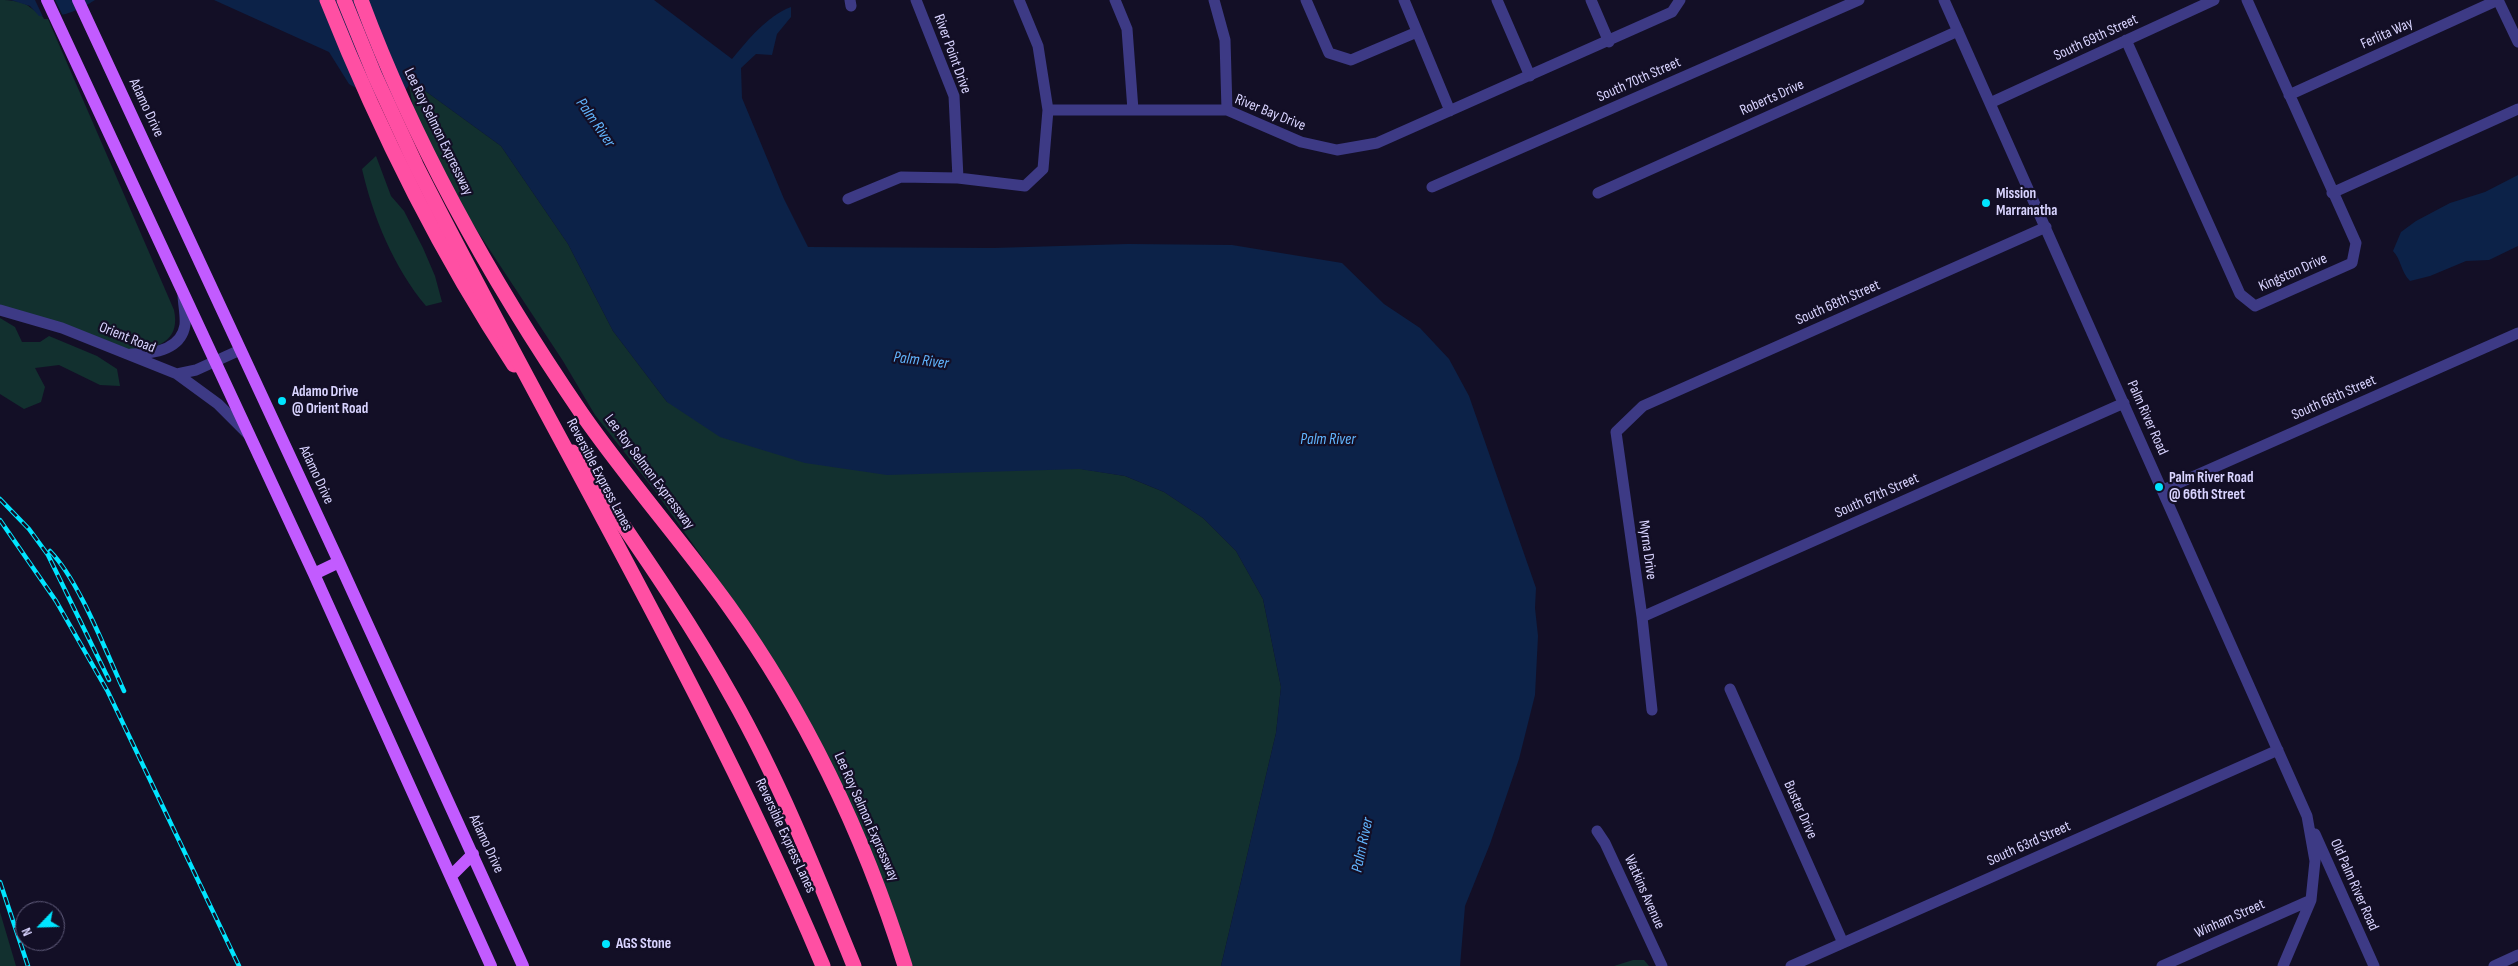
<!DOCTYPE html>
<html>
<head>
<meta charset="utf-8">
<style>
  body { margin:0 }
  #map { position:relative; width:2518px; height:966px; overflow:hidden; background:#130f26; font-family:"Sofia Sans Condensed",sans-serif }
  canvas { display:block }
  .north { position:absolute; left:15px; top:901px; width:50px; height:50px; box-sizing:border-box; background:#130f26; border:1px solid #625e7d; border-radius:50%; rotate:246deg; font-size:14px; font-weight:700; line-height:20px; text-align:center; color:#d9d4ff }
  .north::after { content:''; display:block; margin:auto; width:18px; height:22px; background:#00e5ff; clip-path:polygon(50% 0,100% 100%,50% 72%,0 100%) }
</style>
</head>
<body>
<div id="map">
<canvas width="2518" height="966"></canvas>
<div class="north">N</div>
</div>
<script>
const ctx = document.querySelector('canvas').getContext('2d');
ctx.lineJoin = 'round';
function paint(path, color) {
  ctx.fillStyle = color;
  ctx.fill(path, 'evenodd');
}
function trace(path, color, width, dash) {
  ctx.strokeStyle = color;
  ctx.lineWidth = width;
  ctx.lineCap = dash ? 'butt' : 'round';
  ctx.setLineDash(dash || []);
  ctx.stroke(path);
}
function write(font, color, halo, rows, align = 'center') {
  ctx.font = font + ' "Sofia Sans Condensed",sans-serif';
  ctx.lineWidth = 4.5;
  ctx.setLineDash([]);
  ctx.textBaseline = 'middle';
  ctx.strokeStyle = halo;
  ctx.fillStyle = color;
  for (const [text, x, y, turn = 0] of rows) {
    ctx.save();
    ctx.translate(x, y);
    ctx.rotate((+turn || 0) * Math.PI / 180);
    ctx.textAlign = isNaN(turn) ? turn : align;
    if (halo) ctx.strokeText(text, 0, 0);
    ctx.fillText(text, 0, 0);
    ctx.restore();
  }
}
const green = new Path2D(`
  M0 0C10 0 24 1 31 8 38 13 40 16 48 19L174 310C180 339 162 345 138 353L0 309Z
  M409 85 424 90 501 146 568 244 613 331 667 402 1125 476 1164 492 1203 518 1236 551 1263 599 1281 687 1276 733 1221 966H902L884 917 815 753 715 575 655 491 595 415 563 361 470 220 432 150 413 107Z
  M376 156 391 196 404 211 423 248 435 276 442 302 426 306C394 268 373 217 362 169Z
  M0 318 15 327 22 342H40L49 336 97 356 117 369 120 386 100 385 59 365 35 368 45 387 41 402 24 409 0 394Z
  M0 912 16 966H0Z
  M1633 960H1644L1649 966H1614Z`);
const water = new Path2D(`
  M11 0H95C76 12 61 18 39 16L30 6Z
  M214 0H654L732 59C748 40 767 16 791 7V17L777 34 772 55 756 54 741 68 742 98 784 199 808 247 993 248 1128 244 1232 245 1342 263 1384 304 1420 328 1449 359 1469 396 1536 588 1535 608 1538 636 1535 695 1519 759 1490 844 1465 906 1460 966H1221L1276 733 1281 687 1263 599 1236 551 1203 518 1164 492 1125 476 1079 469 887 475 805 463 720 437 667 402 613 331 568 244 501 146 424 90 409 85 396 104 372 97 349 84 329 52Z
  M2518 175V246L2489 260 2466 261 2430 276 2410 281C2401 272 2401 259 2393 251L2401 232 2416 221 2450 203 2485 192Z`);
const pier = new Path2D(`
  M35 0H55L64 18 44 19Z`);
const minor = new Path2D(`
  M850 0 851 6
  M916 0 954 96 958 178
  M1115 0 1127 29 1133 110
  M1214 0 1225 40 1227 110
  M1306 0 1329 53 1351 60 1417 32
  M1404 0 1450 111
  M1497 0 1530 76
  M1591 0 1609 42
  M1944 0 2307 816 2315 861 2311 900 2283 966
  M2498 0 2518 42
  M2126 40 2240 294 2255 306 2352 263 2356 243 2247 0
  M2289 95 2498 0
  M1990 103 2214 0
  M1048 110H1227L1301 142 1337 150 1377 143 1672 12 1680 0
  M1432 187 1859 0
  M1598 193 1958 31
  M2332 193 2518 109
  M848 199 901 177 958 178 1025 186 1043 169 1048 110 1038 46 1019 0
  M0 310 62 328 177 374 196 370 240 350
  M131 354C151 354 181 351 185 325 186 315 183 303 183 294
  M177 374 218 404 248 434
  M2163 490 2518 333
  M1642 617 2124 403
  M1730 689 1843 943
  M1652 710 1642 617 1616 432 1643 406 2046 227
  M1597 831 1605 843 1662 966
  M2315 834 2374 966
  M1791 966 2278 750
  M2162 966 2311 900
  M2494 966 2518 955`);
const major = new Path2D(`
  M47 0 314 574 491 966
  M78 0 339 562 523 966
  M314 574 339 562
  M451 876 473 854`);
const highway = new Path2D(`
  M327 0C378 128 438 250 514 365
  M361 0C416 148 493 284 582 414 628 480 681 540 728 605 807 715 865 838 905 966
  M573 452C628 533 685 612 732 697 780 782 817 875 854 966`);
const rail = new Path2D(`
  M0 499 29 529 48 555 109 680
  M0 520 56 601 108 692 239 966
  M50 551C80 582 105 650 124 691
  M0 882 28 966`);
const highwayBridge = new Path2D(`
  M344 0 375 76 416 165C551 433 707 690 823 966`);
const markers = [
  [1986,203,5,"#00e5ff"],
  [282,401,5,"#00e5ff"],
  [2159,487,5,"#00e5ff"],
  [606,944,5,"#00e5ff"]
];
const streetNames = [
  ["Ferlita Way",2387,34,-24],
  ["South 69th Street",2096,38,-25],
  ["River Point Drive",952,54,70],
  ["South 70th Street",1639,80,-24],
  ["Roberts Drive",1772,98,-24],
  ["Adamo Drive",146,108,65],
  ["River Bay Drive",1270,113,22],
  ["Lee Roy Selmon Expressway",438,132,64],
  ["Kingston Drive",2293,273,-24],
  ["South 68th Street",1838,303,-24],
  ["Orient Road",127,338,22],
  ["South 66th Street",2334,398,-24],
  ["Palm River Road",2147,418,66],
  ["Lee Roy Selmon Expressway",649,472,53],
  ["Adamo Drive",316,475,65],
  ["Reversible Express Lanes",599,475,62],
  ["South 67th Street",1877,496,-24],
  ["Myrna Drive",1647,550,82],
  ["Buster Drive",1800,810,66],
  ["Lee Roy Selmon Expressway",866,817,66],
  ["Reversible Express Lanes",785,836,65],
  ["Adamo Drive",486,844,65],
  ["South 63rd Street",2029,844,-24],
  ["Old Palm River Road",2354,885,66],
  ["Watkins Avenue",1644,892,66],
  ["Winham Street",2230,919,-24]
];
const poiNames = [
  ["Mission",1996,194],
  ["Marranatha",1996,211],
  ["Adamo Drive",292,392],
  ["@ Orient Road",292,409],
  ["Palm River Road",2169,478],
  ["@ 66th Street",2169,495],
  ["AGS Stone",616,944]
];
const waterNames = [
  ["Palm River",595,123,55],
  ["Palm River",921,361,7],
  ["Palm River",1328,440],
  ["Palm River",1363,845,-78]
];
paint(green, '#12302f');
paint(water, '#0c2248');
paint(pier, '#130f26');
trace(minor, '#3d3a85', 11);
trace(major, '#c25bff', 12);
trace(highway, '#ff4fa3', 15);
trace(rail, '#00e5ff', 4.5);
trace(rail, '#130f26', 2.5, [8]);
trace(highwayBridge, '#ff4fa3', 15);
for (const [x, y, r, color] of markers) {
  const dot = new Path2D();
  dot.arc(x, y, r, 0, 2 * Math.PI);
  ctx.fillStyle = color;
  ctx.fill(dot);
  trace(dot, '#130f26', 2);
}
write('15px', '#d9d4ff', '#130f26', streetNames);
write('bold 15px', '#d9d4ff', '#130f26', poiNames, 'left');
write('italic 16px', '#62b6ff', '#130f26', waterNames);
</script>
</body>
</html>
